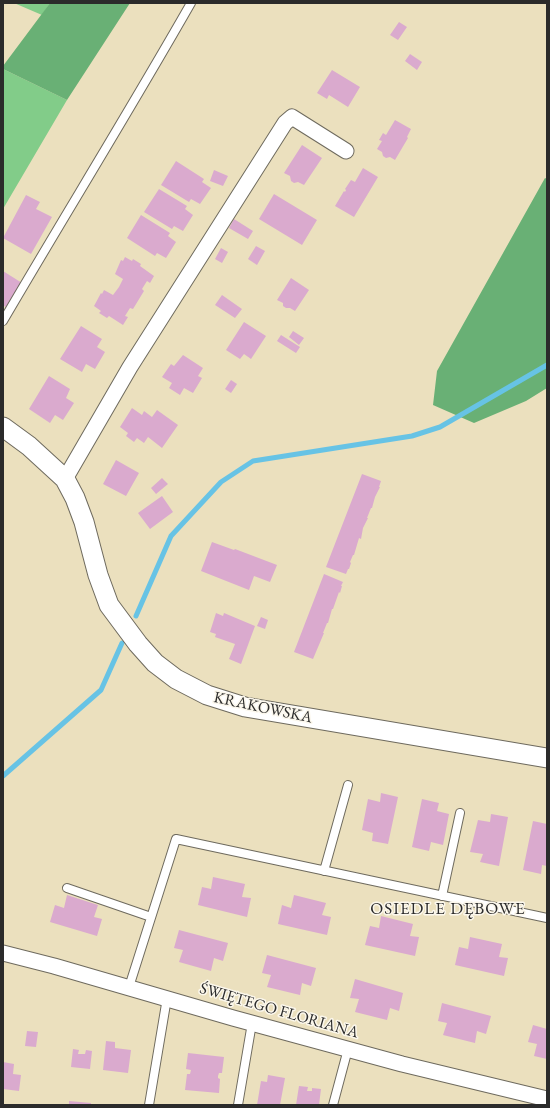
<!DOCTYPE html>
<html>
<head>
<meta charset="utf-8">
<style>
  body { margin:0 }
  #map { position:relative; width:550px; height:1108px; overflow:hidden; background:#ebe0be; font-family:"EB Garamond",serif }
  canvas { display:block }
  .frame { position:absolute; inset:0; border:4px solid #2b2b2b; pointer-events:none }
</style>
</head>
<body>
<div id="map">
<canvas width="550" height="1108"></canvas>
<div class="frame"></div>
</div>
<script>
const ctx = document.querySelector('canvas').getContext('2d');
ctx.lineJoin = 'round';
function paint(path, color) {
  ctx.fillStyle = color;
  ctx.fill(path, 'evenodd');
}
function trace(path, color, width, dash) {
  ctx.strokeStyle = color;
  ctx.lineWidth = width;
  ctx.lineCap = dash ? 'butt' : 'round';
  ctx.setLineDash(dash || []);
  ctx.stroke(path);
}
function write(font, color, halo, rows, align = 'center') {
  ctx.font = font + ' "EB Garamond",serif';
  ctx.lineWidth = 3;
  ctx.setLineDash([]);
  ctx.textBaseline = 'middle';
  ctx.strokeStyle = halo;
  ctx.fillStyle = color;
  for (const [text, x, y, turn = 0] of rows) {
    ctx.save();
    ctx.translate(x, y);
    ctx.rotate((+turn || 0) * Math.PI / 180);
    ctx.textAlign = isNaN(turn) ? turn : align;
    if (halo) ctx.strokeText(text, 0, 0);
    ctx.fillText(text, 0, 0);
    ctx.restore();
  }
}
const green = new Path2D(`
  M14 3H50L42 15Z
  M3 69 67 100 3 209Z`);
const forest = new Path2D(`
  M50 3H130L67 100 3 69V66Z
  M545 178 547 179V388L526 401 474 423 433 405 437 371Z`);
const stream = new Path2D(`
  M136 616 171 536 221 482 253 461 412 436 440 427 547 365
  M3 776 101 690 122 643`);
const building = new Path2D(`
  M399 22 407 27 398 40 390 35Z
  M410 54 422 62 417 70 405 61Z
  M332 70 360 87 348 107 329 95 327 99 317 93Z
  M395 120 411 129 407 137 408 138 395 160 390 157 386 158 383 156 382 152 377 149 382 141 379 140 383 133 386 135Z
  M302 145 322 158 304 185 298 182 294 183 291 181 290 176 284 173Z
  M176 161 204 179 202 182 211 188 200 204 191 199 189 202 161 185Z
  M363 168 378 177 354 217 335 206 344 191 345 192 346 190 345 189 351 180 355 182Z
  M214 170 228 176 223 186 210 181Z
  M159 189 187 206 185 209 193 215 183 231 174 226 172 229 144 212Z
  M274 194 317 220 302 245 259 219Z
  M26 195 40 202 36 209 52 217 31 254 3 238Z
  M141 215 170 233 168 236 176 242 166 258 157 253 155 256 127 238Z
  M234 219 253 231 248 239 229 228Z
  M256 246 265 251 257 265 248 259Z
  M221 248 228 252 222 263 215 259Z
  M125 257 132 261 133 259 141 264 140 266 154 276 150 283 147 281 142 289 144 291 133 309 130 308 125 316 128 317 123 325 109 316 107 318 99 313 101 311 94 306 101 293 102 294 104 290 113 295 119 287 123 279 115 274 121 260 123 261Z
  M3 271 22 283 7 308 3 305Z
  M291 278 309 290 295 311 290 308H286L283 306V303L277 300Z
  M222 295 242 309 235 318 215 305Z
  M244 322 266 336 251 359 244 354 240 359 226 350Z
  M81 326 102 339 97 347 105 352 95 369 86 364 82 372 60 359Z
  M293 331 304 338 299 345 289 337Z
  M281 335 300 347 296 353 277 341Z
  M183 355 203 368 198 376 202 378 193 393 184 388 180 395 169 388 172 383 162 377 171 364 174 366Z
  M49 376 70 389 66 398 74 403 63 420 55 415 50 423 29 409Z
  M231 380 237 384 231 393 225 389Z
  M132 408 142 415 144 411 152 417 157 410 178 425 162 448 148 437 144 443 137 438 134 442 126 436 128 433 120 427Z
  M116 460 139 473 126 496 103 484Z
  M362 474 381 481 379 487H380L375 497 372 508H371L367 518H368L363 528 361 539 359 538 354 555H353L350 562 351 563 349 569H348L346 574 326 567Z
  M162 478 168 484 156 494 151 488Z
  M162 496 173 512 150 529 138 513Z
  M212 542 234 550 235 549 277 565 270 582 254 576 249 590 201 571Z
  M324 574 343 582 341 586H342L340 593 339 592 333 609H332L328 623H327L323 633H324L313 659 294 652Z
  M216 613 223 616 224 613 255 626 241 664 229 659 235 644 215 637 216 634 210 632Z
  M261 617 268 620 265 629 257 626Z
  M381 793 398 797 388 844 372 841 373 833 362 830 368 799 380 802Z
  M422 799 439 803 437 811 449 814 443 845 431 842 429 851 412 847Z
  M491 814 508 817 499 866 480 862 483 854 470 852 478 820 490 822Z
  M533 821 547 824V866L542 865 541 874 523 870Z
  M213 877 245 884 242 897 251 898 247 917 198 905 202 887 211 889Z
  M67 895 98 905 94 917 102 919 97 936 50 922 55 905 64 908Z
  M294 895 326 903 322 915 331 917 327 935 278 924 282 905 291 908Z
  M381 916 413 924 410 936 419 937 415 956 365 945 370 926 379 928Z
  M179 930 228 943 223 961 214 958 211 971 179 962 183 950 174 948Z
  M470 937 502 944 499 957 508 958 504 976 455 965 459 947 468 949Z
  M267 955 316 968 311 986 302 983 300 995 267 987 271 975 262 973Z
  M355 979 403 993 399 1011 390 1008 387 1020 355 1012 359 999 350 998Z
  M442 1003 491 1016 486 1034 477 1031 475 1043 443 1035 447 1023 438 1021Z
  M533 1025 547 1029V1059L534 1056 537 1044 528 1042Z
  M27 1031 38 1032 36 1047 25 1046Z
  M106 1041 115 1042V1048L131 1050 128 1073 103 1070Z
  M73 1049 79 1050 78 1054H85L86 1050 92 1051 90 1069 71 1067Z
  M188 1053 224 1057 222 1073H219L218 1076V1078L220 1079 219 1093 185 1090 187 1074H190L191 1070 186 1069Z
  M3 1062 14 1064 13 1074 21 1075 19 1091 3 1089Z
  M268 1075 285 1078 280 1105H257L261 1081 267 1082Z
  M299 1086 308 1087 307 1091H312V1088L321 1089 319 1105H296Z
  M69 1101 91 1103V1105H69Z`);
const service = new Path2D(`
  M3 321C65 215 130 110 191 3
  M324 871 348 785
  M67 888 151 917
  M442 896 460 813
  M129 987 176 839 547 918
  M149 1105 167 998
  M238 1105 252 1023
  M333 1105 348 1049`);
const minor = new Path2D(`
  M65 479 130 367 285 123 292 117 346 151
  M3 953 54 966 233 1018 402 1064 547 1099`);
const tertiary = new Path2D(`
  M3 427 29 446 65 479 75 498 84 522 98 575 109 605 138 644 155 663 176 679 207 695 245 707 547 758`);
const streetNames = [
  ["KRAKOWSKA",263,708,12],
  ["ŚWIĘTEGO FLORIANA",279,1011,16]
];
const neighbourhoodNames = [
  ["OSIEDLE DĘBOWE",448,909]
];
paint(green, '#82cc89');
paint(forest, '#69b075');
trace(stream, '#67c3e5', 5);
paint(building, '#daaace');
trace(service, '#6e6a5e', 10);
trace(minor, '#6e6a5e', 17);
trace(tertiary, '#6e6a5e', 21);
trace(service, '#fff', 8);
trace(minor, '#fff', 15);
trace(tertiary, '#fff', 19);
write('16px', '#2b2b2b', '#fbf7ec', streetNames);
ctx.letterSpacing = '1px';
write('17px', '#2b2b2b', '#fbf7ec', neighbourhoodNames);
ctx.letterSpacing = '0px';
</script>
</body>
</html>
